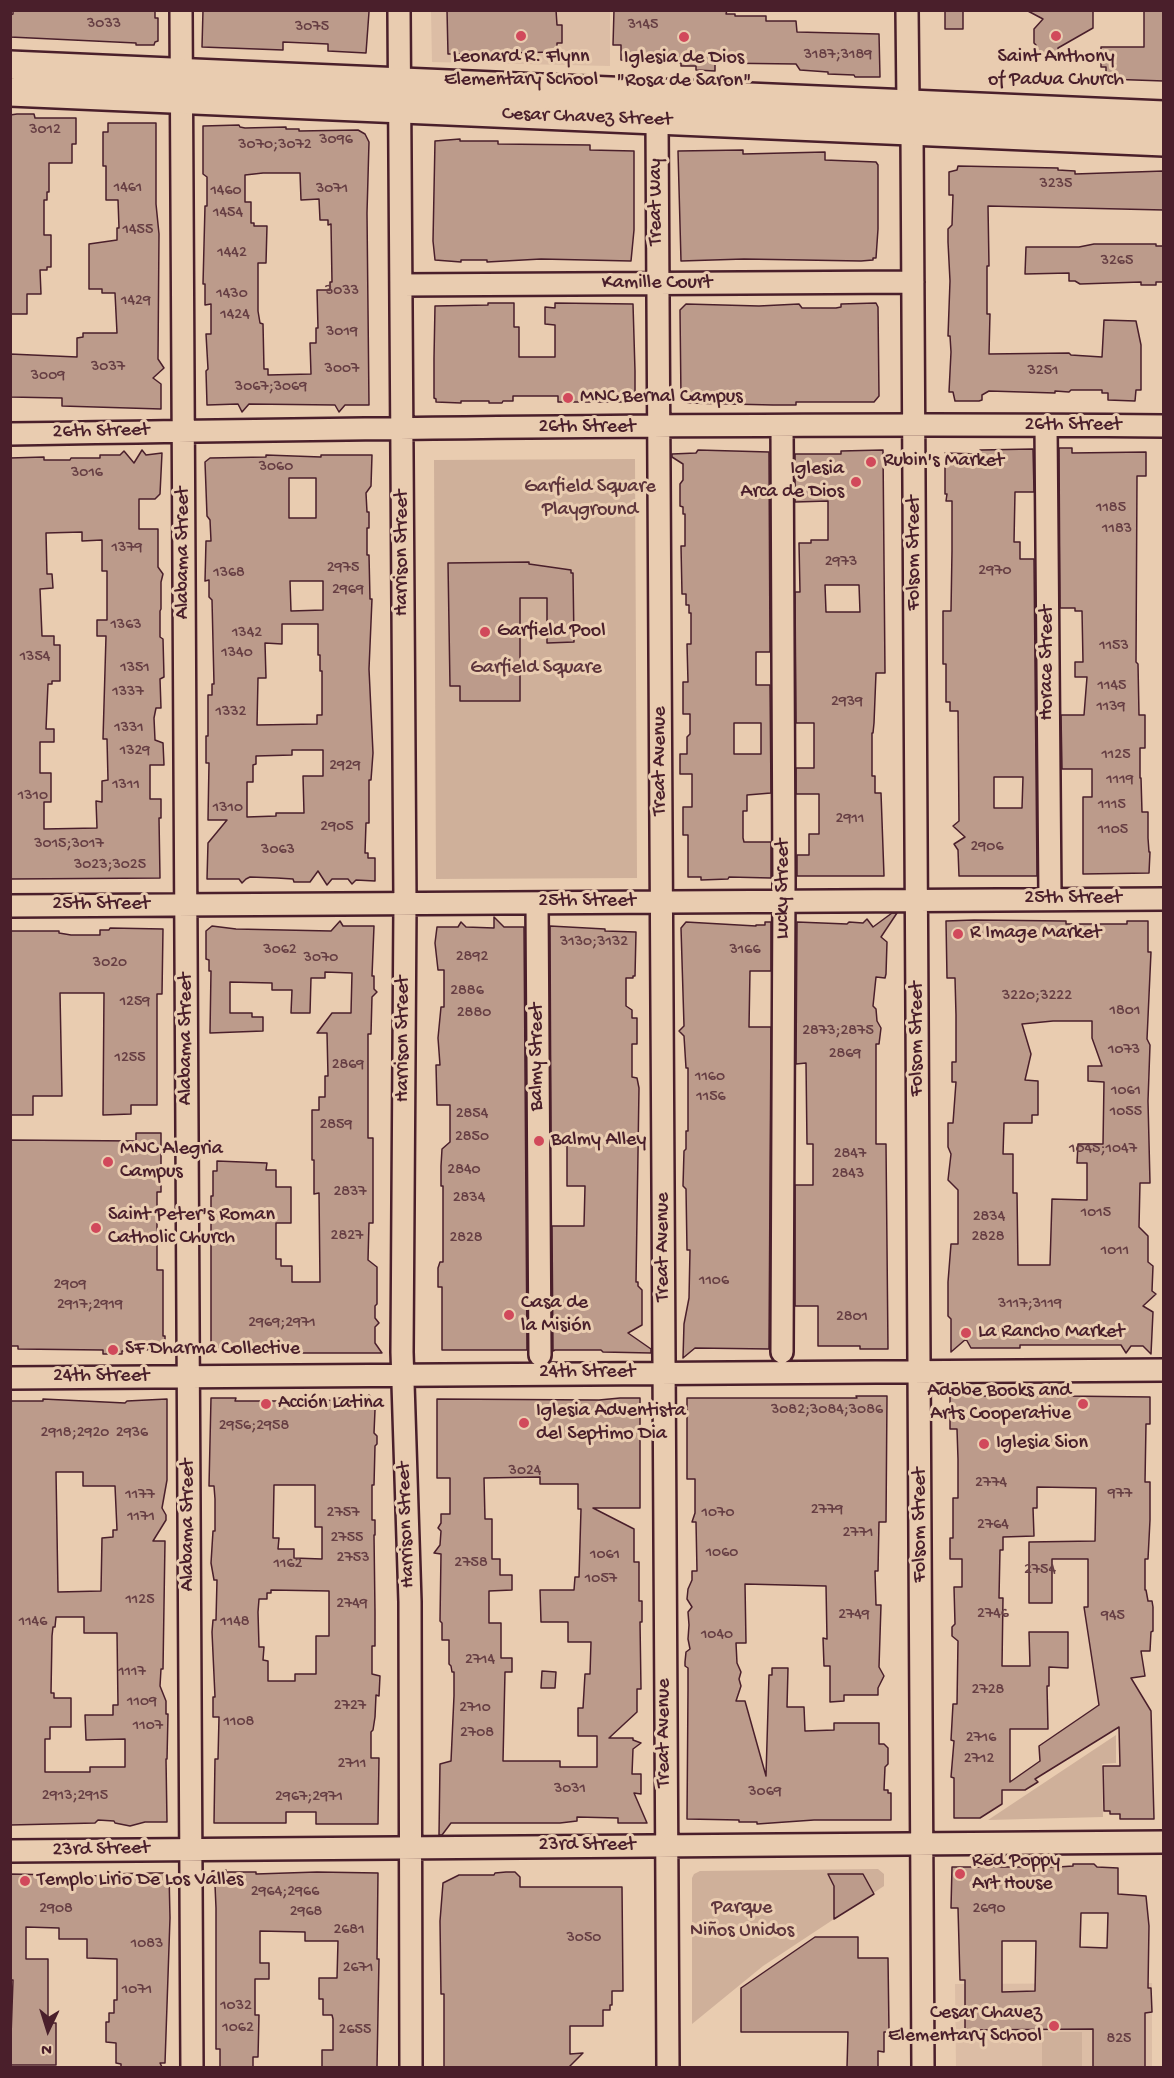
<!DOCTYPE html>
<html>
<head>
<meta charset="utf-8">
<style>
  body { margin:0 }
  #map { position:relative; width:1174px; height:2078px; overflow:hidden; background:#e9ccb0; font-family:"Gochi Hand",sans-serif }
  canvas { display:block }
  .frame { position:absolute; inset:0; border:12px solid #4a1f2b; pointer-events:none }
  .north { position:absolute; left:18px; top:2000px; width:60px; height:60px; -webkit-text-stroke:4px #e9ccb0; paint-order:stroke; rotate:184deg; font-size:16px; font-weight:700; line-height:24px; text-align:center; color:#4a1f2b }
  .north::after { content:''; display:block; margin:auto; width:21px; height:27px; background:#4a1f2b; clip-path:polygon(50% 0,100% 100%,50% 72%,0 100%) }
</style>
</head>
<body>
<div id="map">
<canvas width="1174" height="2078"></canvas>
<div class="frame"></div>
<div class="north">N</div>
</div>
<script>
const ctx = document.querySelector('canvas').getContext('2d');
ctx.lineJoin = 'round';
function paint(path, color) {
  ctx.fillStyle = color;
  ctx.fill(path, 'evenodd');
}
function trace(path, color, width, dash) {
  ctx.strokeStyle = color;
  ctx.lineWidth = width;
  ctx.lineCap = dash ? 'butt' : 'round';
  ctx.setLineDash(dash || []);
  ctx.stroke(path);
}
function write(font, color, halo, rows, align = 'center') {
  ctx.font = font + ' "Gochi Hand",sans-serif';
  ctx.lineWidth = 6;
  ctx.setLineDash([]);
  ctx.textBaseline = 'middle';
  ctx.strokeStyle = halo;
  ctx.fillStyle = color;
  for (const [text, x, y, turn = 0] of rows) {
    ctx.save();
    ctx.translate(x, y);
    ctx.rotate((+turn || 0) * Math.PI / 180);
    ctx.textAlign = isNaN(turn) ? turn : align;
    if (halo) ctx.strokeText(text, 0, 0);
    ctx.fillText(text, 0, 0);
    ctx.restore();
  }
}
const built = new Path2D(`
  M431 11H610V66L432 62Z
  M1152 1983V2067H956L955 1984Z`);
const green = new Path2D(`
  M635 459 637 878 436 879 434 460Z
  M1116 1735V1763L1102 1764 1103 1817 988 1820Z
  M878 1869 884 1874V1886L763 1966 692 2024V1878L694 1874 700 1871Z
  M1042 2032H1082V2066H1042Z`);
const building = new Path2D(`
  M13 10H155V18H158V41L155 42 154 45H136V43L10 37V15L13 14Z
  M203 10H366L369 12 366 53 328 51V44L283 42V50L202 47Z
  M447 10H556L557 25H562V43H557V52L448 54Z
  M614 10H727L726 14H735V16H766V21H796L797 32 879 34 880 77H855L854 75 828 74V72L800 70 796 64 715 63V71L696 70V66H681V63L621 60V45H613Z
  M945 10H963V29H945Z
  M1026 10H1093V28L1058 48V52L1048 59 1036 52V45L1034 43V29L1043 19Z
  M1144 10H1164V81L1106 79V67H1101V47H1144Z
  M17 114H34L35 118H76V144H72V163H49V192H47V200H44V235H51V267H47V270H40L41 294H27V314H10V115Z
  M108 123H156V204L159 234 158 359 164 368 153 378 161 384V409L62 406V398L10 397V354L77 357V338L83 337V333H117L115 293H102V289H89V244L117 240V228H119L118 200H106V166H103V132H108Z
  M239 125 240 127 245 128 286 127V129H299V131L358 130 365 134 369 142 367 213 369 405H345L339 412 335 405 249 404 242 412 238 404 207 405 206 371 208 369 206 334H211V304L205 305V284H203L205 206H207V177L203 174V126ZM263 173H300L301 200 319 199 320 220H328V225L331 224 332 282H330V290H317L318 328H316V343H310L311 374 268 375V369H264L263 324 260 323 258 311V263H266L267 226H254V223H251V202H245V175Z
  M460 139V141H498V144L590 145V150L634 151V230L631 261 541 259 487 262V260H461V262L435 260 433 241 435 141Z
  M743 150V154L825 152V160L876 162 878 165V229L876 258H873V260L861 261 744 259 681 261 678 151Z
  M958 166 1058 168V170L1075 171V174L1164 171V210L988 206 989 266H987V314H990L989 354 1069 353 1071 355 1102 357 1104 320 1136 321 1141 345V390H1136L1135 401 1108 400V393H1102V390H1071L1069 392 1055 391V393L989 391 982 395V400L979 401H955L953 392H949L951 352 950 336H948L950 281 948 242V229L952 225 953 195H949V172L957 170Z
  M1094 244H1156V246H1164V282H1156V285H1141V282L1080 284 1075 281H1069V273L1025 274 1026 247H1079Z
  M488 303H514V327H519V357H555V325L545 324V307L555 308V303L633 304 635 371V397L633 398V402H558V396H513V401H503L502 403H489V401H461V403L436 402V399L434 398V358L435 306 488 305Z
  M876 303 878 307 879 396 874 402H796V405H773L687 403 681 399 680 310 686 304 759 306 799 304 802 308H836L841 307V304Z
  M1059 448H1072V453L1146 452V476H1137L1136 662 1138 664 1139 715H1145V748H1140V778H1141L1142 812H1148V838L1149 852H1150L1149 873 1083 874V797H1092V769H1062L1061 715H1084L1087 677H1075V662H1083L1082 611H1075V608H1060Z
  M1033 449 1034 492H1015L1014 542H1020V559H1034L1037 876H959L958 850 954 844 965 837 953 826 959 821 958 711H950V702H946V664H943V611H951L952 551V501H946L947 494H945V453L979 454 980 450ZM994 777H1023L1022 808H994Z
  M142 450 146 455 162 453 160 494 155 499H139V529H158V567L163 574 161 582V609L160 611V637L163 639 164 677 160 679 161 708H156L154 718 155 740 163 743 164 765H150V799H161V818H159L160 878 10 879V458L44 457V460H70L71 458H100V455H120L124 451 134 463ZM82 532V541L102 540V571H107V620H97V636H106L103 739H107L108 780 102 781V802L96 801 97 828 44 829V802H51V773H40V742H54V729H46L48 684H52V681H60V645H54V636H42L40 589 53 588 52 574H47L46 533Z
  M698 450 769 452 770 652H756V685H770L771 793 747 795V811H743V838L744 842H771V878L729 877 728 879 701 880V877H688V835H683V807H692V774H680V754H687V737L690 734V714H683V682H688L687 644H691V613H689V605H686V594H682L681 546H685V514H683V507L680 506V484L683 480V464L672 457V454L696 453ZM734 723H761V754H734Z
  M883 450 885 673H876L874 723 873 733H872V776H875V793H881L884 876H797V855H809V834H819V794H796V768H814V723H796L795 592H800L799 543H811V540H828V501L795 502V454H841V451ZM825 585H859L860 612H826Z
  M266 455 321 457V455H372L371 486 366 493 367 512H369V528H367V555H369L370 599H372L369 669 373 753 371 780H369V823H366L365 853H368V858H375V881L356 880 352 884 348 879H332L327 885 318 871 310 882H294L293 879 277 878 250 877 246 879 242 883 239 879H207L208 843 227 820H208L209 763H206V736H208V695H212V684H214L212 600 209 597V580L205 581 206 541H211L210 520 207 516 205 462 210 458 266 457ZM289 478H316V518H289ZM290 581H323V610L291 611ZM282 624H318V655H320V671H322V715H317V724L257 725 258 678H266L265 643 282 644ZM292 750H323V776H303L304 813H276V816L247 817V782H253V765L256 764V756L292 755Z
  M529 562V564L571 570V573H573L574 642 547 643V598H520V701H460V686H450L448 563Z
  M892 913H897L881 937 887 942 886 974 885 978 876 977 873 1006 876 1009 877 1021 881 1028 879 1044H876V1144H886L888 1349H860V1346H818V1306H795V1185H813V1144H807L806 1063 796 1064 797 922 847 924 849 922 863 923 867 919 873 927Z
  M494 917 504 927H524L527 1350H442V1287H438V1268L440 1262H443V1186H441V1166L442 1149 450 1142V1105H437L436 1065H440L438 1038 441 1007H444V970H438L435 943 437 927H458L461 922 466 927 494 928Z
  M974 920 1066 921V924H1127V921H1148V952H1151L1147 1039 1150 1045 1148 1101 1150 1183H1140L1139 1227 1148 1236V1262L1153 1266 1152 1291 1156 1294 1143 1306 1153 1312 1151 1354 1143 1346H1131L1126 1353 1121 1345H1020V1348H971L966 1339 951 1352V1319L948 1316V1282L951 1244H958V1190L948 1180 951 1154 948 1147V1123H953L956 1082H952V1062H956V1015L955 978H947L946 921ZM1053 1021H1092V1038L1102 1066H1088V1081L1104 1082 1103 1144H1078L1077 1163H1087V1200L1052 1199 1050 1265H1018L1017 1193H1013V1154H1003L1004 1123H1032V1115H1038V1081L1025 1080 1031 1054 1022 1024Z
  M340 921 343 926H374L372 976H374V989L377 992 372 997 371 1034H368V1138H373V1223H369L368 1260 377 1267V1304L375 1306V1318L379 1323 375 1327V1343L382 1353H272V1350H211V1196H213V1171H217V1161L267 1163 266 1170H276V1187H291V1223H276V1259H281V1266H292V1282H320L319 1193 314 1194V1160H312V1110H319V1097H325V1076H328L327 1033H317L332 1013H351L352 973 325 972V978H311L310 1013H291L292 990H272V983L230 982V1013H252V1017H263V1031L210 1033 211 971H209V960L206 959V931L212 926 236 929 331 931Z
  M686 922 756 926V925H765V922H771V971H750L749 1027H771L769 1349 695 1348 683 1358 684 1324 689 1298 690 1250H687L686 1189 683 1186 684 1151 686 1149V1131H688V1068H686L684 1036 679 1031 684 1026 681 928Z
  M550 926 605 929V931L636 932 635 976H633V978H626V1006L632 1010V1018H637V1044H632V1077L637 1078 639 1088 636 1282H638V1286L642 1290V1325L628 1333 651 1349V1353L603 1352 601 1350H555L553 1351 552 1226H584L585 1186H567V1146L551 1145Z
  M110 928 163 929 162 994H157V1105H131V1114L103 1115 104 993H60L62 1096H33V1115H10V931H59V933L71 935H100V930H109Z
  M136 1133H161V1192H157V1270H163V1336H165V1349L122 1351V1354H103V1350L18 1349V1346H10V1140L136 1141Z
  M1043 1394H1061L1063 1396 1150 1397V1424H1146L1145 1482H1150V1520L1148 1559H1145V1590H1146L1148 1601H1152L1153 1607V1631L1151 1632 1150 1651H1141L1145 1676 1131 1678 1151 1711 1154 1819H1120V1814H1110V1811H1104L1103 1766H1120L1119 1727 1035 1779 1038 1782 1025 1790H1002V1804L980 1818H954V1778L951 1777 954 1741 951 1740 953 1704H957L958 1641 952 1636V1627L955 1624 954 1587H962V1559H950V1538H953V1498H958V1459L957 1429H950V1396H1042ZM1037 1487 1096 1488 1095 1541 1029 1542V1603H1052V1559H1088V1607H1084L1099 1705 1039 1746 1040 1761 1010 1782V1729H1048L1047 1686H1049V1667L1068 1668V1632H1029L1030 1666H1002L1003 1598H999L1000 1550H1003V1537L1034 1536 1033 1508H1037Z
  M369 1395 380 1406 375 1410 374 1433 377 1436V1444L375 1446 374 1485H372V1520H375V1535H374L375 1612V1646H372V1674L380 1676 379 1696 376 1695 375 1717 373 1730 371 1732V1758H379L378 1824H316V1812H286V1823H214L215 1759H218L219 1717H213V1697H215L212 1632 213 1620H216L217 1580H214L211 1563 213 1531H215V1499L214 1486H209L211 1398H236L235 1401H316L335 1400 337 1398H345L347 1401H365ZM274 1485H315V1527H322V1559L294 1558V1549H278L279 1538H273ZM271 1590 329 1591V1636H316V1674H295V1681H268V1661L263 1660 264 1647H259L258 1612 259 1599H267V1593H271Z
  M856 1396H887L886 1522H879L878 1571H875L876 1605H881L879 1667 884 1676 878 1688V1695H844V1701L830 1702V1666H824L823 1638 827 1639 826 1586 745 1584 746 1643H736L737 1663 741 1672 739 1679 741 1686 736 1701H745L766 1776 769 1675H772V1668H788L787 1707H804L805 1731 834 1730V1723H879V1744H884L888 1748V1764L885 1767 884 1790H888V1793H891V1820H814L757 1824V1822H739V1820L687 1819 688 1690V1668L685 1666V1662L686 1652 690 1649 688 1639 689 1625 688 1612 692 1607 687 1599 688 1589 692 1580V1571H697L696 1522H692L695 1513V1479H687V1398H857Z
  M620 1398H640V1508H593L634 1529V1562H639V1601H642V1622H640L641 1689H637V1712L609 1738H633V1740L641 1743 633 1749 632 1774H641V1794L634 1793 647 1823H618V1818L577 1817V1821L560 1823H451L442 1835H439L440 1764 451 1761 454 1696V1672H452L451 1666 449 1664V1640H442V1623L440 1621 441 1554 434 1553 440 1545 441 1531 438 1528 441 1523V1514H450V1478H437V1399L599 1400ZM540 1477V1484H578V1509H581L579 1577H575L574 1590H540L541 1622H568V1642H591L590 1674H585L583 1708H578V1736H597V1767H560V1761H503L505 1672H512V1658H501V1623H489V1591L512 1590V1575H500V1559H492V1519H485L484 1478Z
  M43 1399 125 1403 127 1401 167 1399V1480L162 1508 166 1515V1520L153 1541H165L163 1669H161L160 1686 166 1701V1714H168L167 1759H166L167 1822H145L130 1826 115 1823 114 1821 98 1820 95 1823 10 1825V1401H43ZM56 1472H83V1486H115L117 1530H113V1537L102 1538 101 1591 58 1592ZM56 1617H84V1633H117L118 1705H113V1715H85L86 1740 125 1739V1767H90V1772H45V1739H50V1727H71V1698H54V1693H51L52 1636 53 1627H55Z
  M542 1671 556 1672 555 1688H541Z
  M1073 1864H1094L1097 1867 1118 1868V1894L1146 1896 1149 1926 1148 1988H1151L1152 2012 1145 2013V2067H1093V2029L965 2030V1980H960L958 1908H951L952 1867H1058L1073 1866ZM1081 1913H1108L1107 1948 1080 1947ZM1002 1941H1036L1035 1991 1002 1992Z
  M226 1870V1872H256V1874L317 1872 378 1873 377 1959H379L377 2067H322V2050H333V2019L332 2015H323V1999H319V1978H337L338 1941H305V1932L260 1931V1963H269V1979H255V2015H259L258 2057H253V2067H220V2049H216V1908L215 1885H212V1871Z
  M506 1872H515L520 1877V1887H622L623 1991H612V2005H610V2010H603V2026H570V2054L583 2053 569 2067H444V1994H441L440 1921 443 1883 459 1875H494L495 1873Z
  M151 1873H169L170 1918 165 2063H160L162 2067H121V2064L116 2063V2043L106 2042V2022H109V2013H114V2000H117V1959L87 1958V1939H59V1928L26 1927V1959H48V2023H56V2065H10L13 1980H10V1874L107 1876V1874Z
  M828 1874H863L874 1894 834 1919V1886Z
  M815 1937H858V1958H888L889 2032H884V2052L878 2051V2067H847L848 2032H741V1988Z`);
const minor = new Path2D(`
  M181 10 192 2068
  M399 10 405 903 402 1352 410 1602 411 2068
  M907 10 908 104 912 132 923 2068
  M657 121 668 2068
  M401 285 913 282
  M782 426 784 883 782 1352
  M1046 426 1050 899
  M10 434C395 428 779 423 1164 426
  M537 903 540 1355
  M10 906 1164 899
  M10 1378 1164 1370
  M10 1851 1164 1842`);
const major = new Path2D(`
  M10 65 1164 115
  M10 92 1164 142`);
const markers = [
  [521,36,6,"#d1495b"],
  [1056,36,6,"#d1495b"],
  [684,37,6,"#d1495b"],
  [568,398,6,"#d1495b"],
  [871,462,6,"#d1495b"],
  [856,482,6,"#d1495b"],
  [485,632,6,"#d1495b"],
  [958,934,6,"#d1495b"],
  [539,1141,6,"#d1495b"],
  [108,1162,6,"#d1495b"],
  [96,1228,6,"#d1495b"],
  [509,1315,6,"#d1495b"],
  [966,1333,6,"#d1495b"],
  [113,1350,6,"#d1495b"],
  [266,1404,6,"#d1495b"],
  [1083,1404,6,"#d1495b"],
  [524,1423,6,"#d1495b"],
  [984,1444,6,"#d1495b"],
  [960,1874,6,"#d1495b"],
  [25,1881,6,"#d1495b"],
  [1054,2026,6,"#d1495b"]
];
const numberNames = [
  ["3033",104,25],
  ["3145",643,26],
  ["3075",312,28],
  ["3187;3189",838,56],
  ["3012",45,131],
  ["3096",336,141],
  ["3070;3072",275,146],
  ["3235",1056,185],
  ["1461",128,189],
  ["3071",332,190],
  ["1460",226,192],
  ["1454",228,214],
  ["1455",138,231],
  ["1442",232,254],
  ["3265",1117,262],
  ["3033",342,292],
  ["1430",232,295],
  ["1429",136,302],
  ["1424",235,316],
  ["3019",342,333],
  ["3037",108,368],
  ["3007",342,370],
  ["3251",1043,372],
  ["3009",48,377],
  ["3067;3069",271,388],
  ["3060",276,468],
  ["3016",87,474],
  ["1185",1111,509],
  ["1183",1117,530],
  ["1379",127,549],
  ["2973",841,563],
  ["2975",343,569],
  ["2970",995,572],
  ["1368",229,574],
  ["2969",348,591],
  ["1363",126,626],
  ["1342",247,634],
  ["1153",1114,647],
  ["1340",237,654],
  ["1354",35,658],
  ["1351",135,669],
  ["1145",1112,687],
  ["1337",128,693],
  ["2939",847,703],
  ["1139",1111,708],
  ["1332",231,713],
  ["1331",129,729],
  ["1329",135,752],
  ["1125",1116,756],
  ["2929",345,767],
  ["1119",1120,781],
  ["1311",126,786],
  ["1310",33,797],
  ["1115",1112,806],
  ["1310",228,809],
  ["2911",850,820],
  ["2905",337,828],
  ["1105",1113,831],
  ["3015;3017",69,845],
  ["2906",987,848],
  ["3063",278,851],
  ["3023;3025",110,866],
  ["3130;3132",594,943],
  ["3062",280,951],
  ["3166",745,951],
  ["2892",472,958],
  ["3070",321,959],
  ["3020",110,964],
  ["2886",467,992],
  ["3220;3222",1037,997],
  ["1259",135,1003],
  ["1801",1125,1012],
  ["2880",474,1014],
  ["2873;2875",838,1032],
  ["1073",1124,1051],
  ["2869",845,1055],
  ["1255",130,1059],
  ["2869",348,1066],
  ["1160",710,1078],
  ["1061",1126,1092],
  ["1156",711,1098],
  ["1055",1126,1113],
  ["2854",472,1115],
  ["2859",336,1126],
  ["2850",472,1138],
  ["1045;1047",1103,1150],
  ["2847",850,1155],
  ["2840",464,1171],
  ["2843",848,1175],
  ["2837",350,1193],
  ["2834",469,1199],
  ["1015",1096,1214],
  ["2834",989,1218],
  ["2827",347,1237],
  ["2828",988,1238],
  ["2828",466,1239],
  ["1011",1115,1252],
  ["1106",714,1282],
  ["2909",70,1286],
  ["3117;3119",1030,1305],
  ["2917;2919",90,1306],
  ["2801",852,1318],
  ["2969;2971",282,1324],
  ["3082;3084;3086",827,1411],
  ["2956;2958",254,1427],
  ["2918;2920",75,1434],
  ["2936",132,1434],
  ["3024",525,1472],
  ["2774",991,1484],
  ["977",1120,1495],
  ["1177",140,1496],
  ["2779",827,1511],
  ["2757",343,1514],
  ["1070",718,1514],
  ["1171",141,1518],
  ["2764",993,1526],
  ["2771",858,1534],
  ["2755",347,1539],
  ["1060",722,1554],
  ["1061",605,1556],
  ["2753",353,1559],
  ["2758",471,1564],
  ["1162",288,1565],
  ["2754",1040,1571],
  ["1057",601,1580],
  ["1125",140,1601],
  ["2749",352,1605],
  ["2746",993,1615],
  ["2749",854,1616],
  ["945",1113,1617],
  ["1146",33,1623],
  ["1148",235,1623],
  ["1040",717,1636],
  ["2714",480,1661],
  ["1117",132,1673],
  ["2728",988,1691],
  ["1109",142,1703],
  ["2727",350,1707],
  ["2710",475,1709],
  ["1108",239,1723],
  ["1107",148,1727],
  ["2708",477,1734],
  ["2716",981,1739],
  ["2712",979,1760],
  ["2711",352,1765],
  ["3031",570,1790],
  ["3069",765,1793],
  ["2913;2915",75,1797],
  ["2967;2971",309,1798],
  ["2964;2966",285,1893],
  ["2908",56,1910],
  ["2690",989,1910],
  ["2968",306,1913],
  ["2681",349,1931],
  ["3050",584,1939],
  ["1083",147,1945],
  ["2671",358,1969],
  ["1071",137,1991],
  ["1032",236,2007],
  ["1062",238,2029],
  ["2655",355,2031],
  ["825",1119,2040]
];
const poiNames = [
  ["Leonard R. Flynn",521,58,"center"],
  ["Elementary School",521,81,"center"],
  ["Saint Anthony",1056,58,"center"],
  ["of Padua Church",1056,81,"center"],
  ["Iglesia de Dios",684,59,"center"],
  ["\"Rosa de Saron\"",684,82,"center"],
  ["MNC Bernal Campus",580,398],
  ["Rubin's Market",883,462],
  ["Iglesia",844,470,"right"],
  ["Arca de Dios",844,493,"right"],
  ["Garfield Pool",497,632],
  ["R Image Market",970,934],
  ["Balmy Alley",551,1141],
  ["MNC Alegria",120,1150],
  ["Campus",120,1173],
  ["Saint Peter's Roman",108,1216],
  ["Catholic Church",108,1239],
  ["Casa de",521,1304],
  ["la Misión",521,1327],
  ["La Rancho Market",978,1333],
  ["SF Dharma Collective",125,1350],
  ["Adobe Books and",1071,1392,"right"],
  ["Arts Cooperative",1071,1415,"right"],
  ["Acción Latina",278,1404],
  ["Iglesia Adventista",536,1412],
  ["del Septimo Dia",536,1435],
  ["Iglesia Sion",996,1444],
  ["Red Poppy",972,1862],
  ["Art House",972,1885],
  ["Templo Lirio De Los Valles",37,1881],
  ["Cesar Chavez",1042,2014,"right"],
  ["Elementary School",1042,2037,"right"]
];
const streetNames = [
  ["Cesar Chavez Street",587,118,2],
  ["Treat Way",657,202,-90],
  ["Kamille Court",657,284],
  ["26th Street",1073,426],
  ["26th Street",587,428],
  ["26th Street",101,432,-1],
  ["Alabama Street",184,553,-90],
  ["Harrison Street",403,553,-90],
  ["Folsom Street",915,553,-90],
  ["Horace Street",1048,663,-90],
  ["Treat Avenue",661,761,-90],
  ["Lucky Street",784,889,-90],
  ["25th Street",1073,899],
  ["25th Street",587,902],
  ["25th Street",101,905],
  ["Alabama Street",187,1039,-90],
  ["Harrison Street",404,1039,-90],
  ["Folsom Street",918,1039,-90],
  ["Balmy Street",538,1057,-90],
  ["Treat Avenue",664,1247,-90],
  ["24th Street",587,1373],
  ["24th Street",101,1377],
  ["Alabama Street",189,1525,-90],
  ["Harrison Street",407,1525,-92],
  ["Folsom Street",921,1525,-90],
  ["Treat Avenue",665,1733,-90],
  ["23rd Street",587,1846],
  ["23rd Street",101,1850,-1]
];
const parkNames = [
  ["Garfield Square",590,488],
  ["Playground",590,511],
  ["Garfield Square",536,669],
  ["Parque",742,1909],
  ["Niños Unidos",742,1932]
];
paint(built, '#dcbda5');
paint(green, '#cfb09a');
paint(building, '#bc9b8b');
trace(building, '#4a1f2b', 1.5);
trace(minor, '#4a1f2b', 26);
trace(major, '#4a1f2b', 32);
trace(minor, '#e9ccb0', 21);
trace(major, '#e9ccb0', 27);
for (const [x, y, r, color] of markers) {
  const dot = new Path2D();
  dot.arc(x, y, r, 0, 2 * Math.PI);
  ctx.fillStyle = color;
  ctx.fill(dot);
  trace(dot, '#e9ccb0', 2);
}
write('16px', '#663e43', null, numberNames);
write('20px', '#4a1f2b', '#e9ccb0', poiNames, 'left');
write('20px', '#4a1f2b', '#e9ccb0', streetNames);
write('20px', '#5e353c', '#e9ccb0', parkNames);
</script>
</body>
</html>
